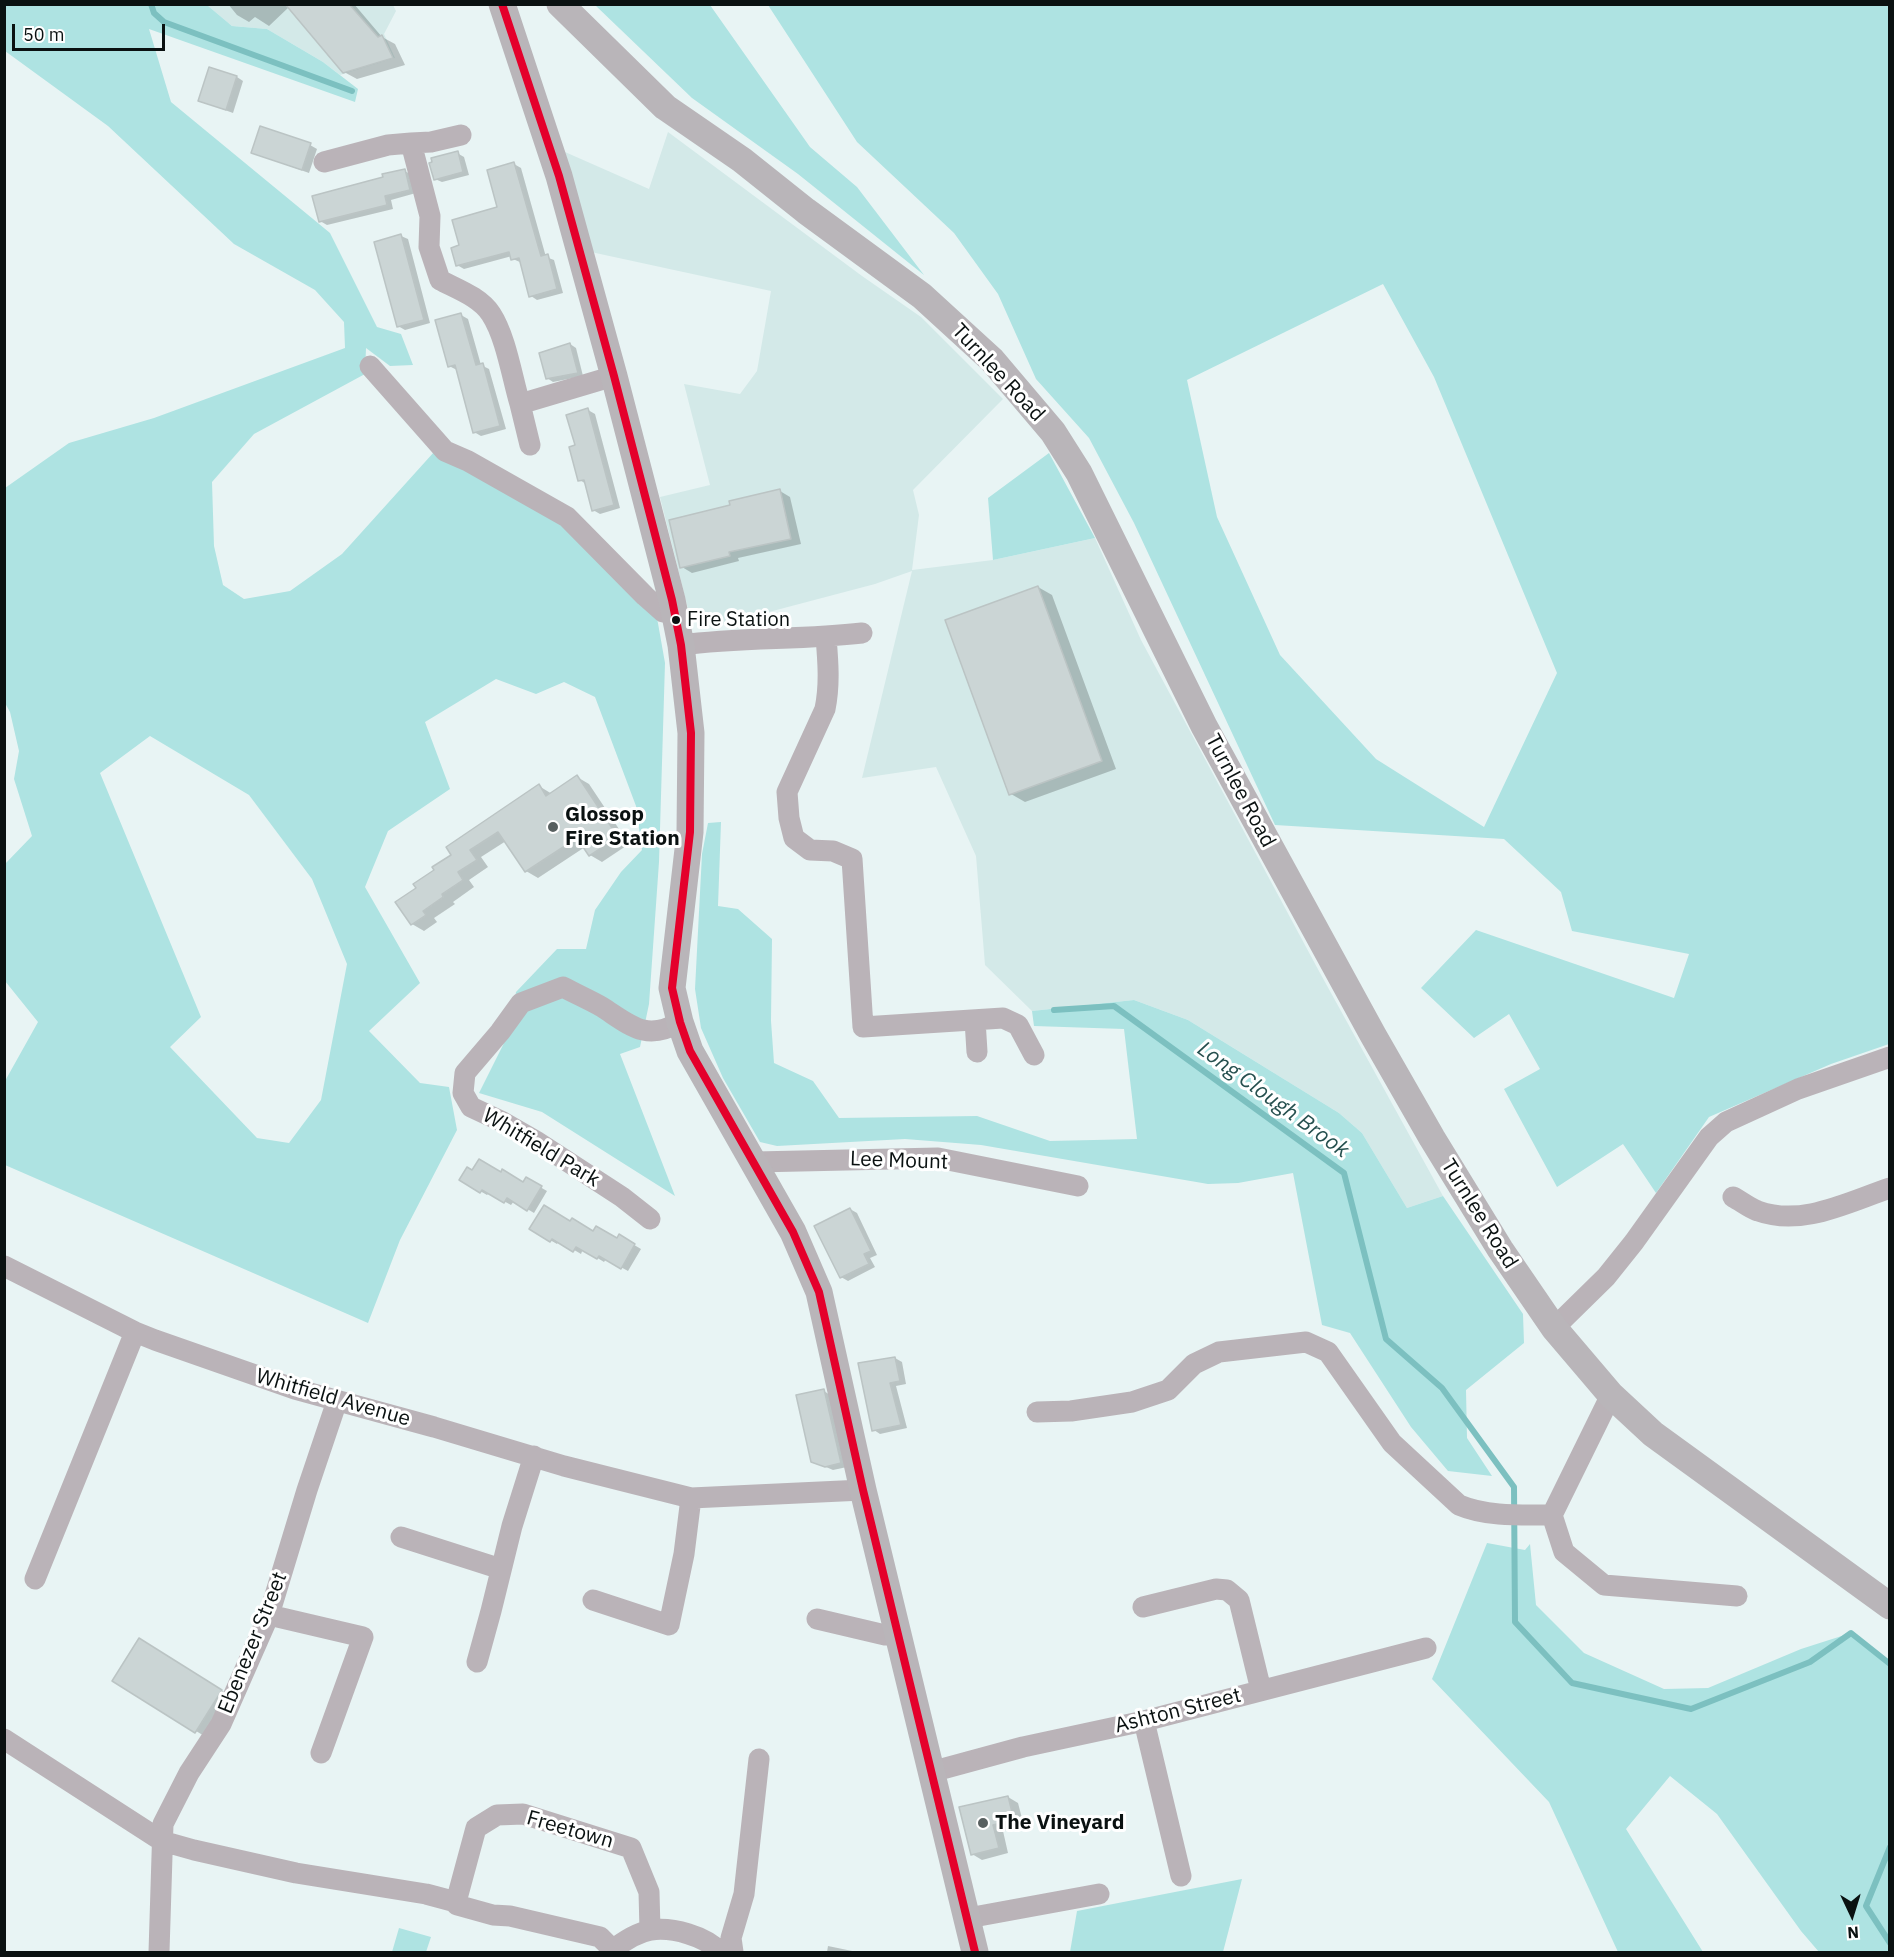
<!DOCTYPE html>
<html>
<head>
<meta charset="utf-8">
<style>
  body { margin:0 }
  #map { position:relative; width:1894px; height:1957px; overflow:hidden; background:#e8f4f4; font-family:"IBM Plex Sans",sans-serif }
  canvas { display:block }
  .frame { position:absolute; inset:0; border:6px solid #0a1111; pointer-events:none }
  .north { position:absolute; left:1822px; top:1885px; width:60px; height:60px; -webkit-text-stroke:4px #fff; paint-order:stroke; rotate:176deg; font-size:16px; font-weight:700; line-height:24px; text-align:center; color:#0a1111 }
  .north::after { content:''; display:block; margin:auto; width:21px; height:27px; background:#0a1111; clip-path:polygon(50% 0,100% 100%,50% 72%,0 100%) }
  .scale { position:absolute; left:12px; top:24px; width:153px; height:27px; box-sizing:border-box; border:3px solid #0a1111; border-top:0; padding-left:8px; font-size:18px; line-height:21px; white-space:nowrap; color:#0a1111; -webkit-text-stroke:4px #fff; paint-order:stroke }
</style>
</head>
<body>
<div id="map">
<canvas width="1894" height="1957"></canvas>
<div class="frame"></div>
<div class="north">N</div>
<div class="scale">50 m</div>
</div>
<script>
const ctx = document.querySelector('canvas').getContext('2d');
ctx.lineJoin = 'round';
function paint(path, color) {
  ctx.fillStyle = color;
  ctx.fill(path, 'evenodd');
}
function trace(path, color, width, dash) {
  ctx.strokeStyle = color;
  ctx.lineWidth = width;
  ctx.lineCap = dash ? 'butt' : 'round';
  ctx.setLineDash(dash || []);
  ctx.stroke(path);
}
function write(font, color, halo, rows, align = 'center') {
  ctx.font = font + ' "IBM Plex Sans",sans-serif';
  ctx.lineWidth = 6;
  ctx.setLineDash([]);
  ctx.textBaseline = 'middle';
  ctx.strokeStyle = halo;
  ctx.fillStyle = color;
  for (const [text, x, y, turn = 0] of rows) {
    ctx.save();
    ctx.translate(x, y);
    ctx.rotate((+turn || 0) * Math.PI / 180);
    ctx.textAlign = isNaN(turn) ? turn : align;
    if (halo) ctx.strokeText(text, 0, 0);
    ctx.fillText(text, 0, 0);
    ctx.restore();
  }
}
const built = new Path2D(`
  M207 5H393L396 11 384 34 395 58 340 75 323 62 267 29 232 26Z
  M668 132 862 276 921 317 1003 399 913 490 919 515 912 570 993 560 1095 538 1141 640 1320 973 1443 1196 1407 1208 1362 1133 1339 1113 1188 1020 1134 1000 1032 1011 985 965 976 856 936 767 862 778 912 571 875 584 712 627 691 621 660 497 710 485 684 384 740 394 757 371 771 291 591 252 565 152 649 189Z`);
const green = new Path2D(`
  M5 5H207L232 26 267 29 323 62 358 89 355 102 149 29 171 102 330 233 377 327 401 334 413 365 390 366 366 348 365 374 254 434 212 482 214 546 223 585 244 599 290 591 342 554 434 452 470 466 571 528 656 612 665 663 659 862 649 1004 640 1047 620 1054 675 1196 542 1112 479 1093 509 1033 516 992 557 949H586L595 910 621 872 642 850 636 806 595 697 564 682 536 694 496 679 425 722 450 789 388 831 365 887 420 983 369 1031 420 1083 449 1087 457 1130 400 1240 368 1323 5 1165V1081L38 1022 5 981V864L32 836 14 779 19 751 10 712 5 703V488L69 443 154 418 345 348 344 322 315 290 234 244 108 126 5 51ZM150 736 249 795 312 879 347 964 321 1100 289 1143 257 1138 170 1047 201 1017 100 773Z
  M595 5H710L810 147 857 187 924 275 798 174 692 98Z
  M768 5H1889V1044L1831 1064 1709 1117 1656 1193 1623 1144 1557 1187 1504 1089 1540 1069 1509 1014 1474 1038 1421 988 1476 930 1674 998 1689 954 1572 931 1561 892 1504 839 1275 825 1134 523 1089 438 1036 379 998 294 954 233 857 142ZM1383 284 1434 377 1557 673 1484 827 1376 759 1280 655 1217 517 1187 380Z
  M1049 453 1095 538 993 560 988 498Z
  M721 822 718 906 738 909 772 939 771 1021 774 1063 813 1081 839 1118 977 1116 1050 1141 1137 1139 1124 1029 1034 1026 1032 1011 1134 1000 1188 1020 1339 1113 1362 1133 1407 1208 1443 1196 1523 1314 1524 1343 1466 1390 1467 1438 1492 1476 1448 1471 1411 1427 1350 1333 1322 1325 1293 1173 1238 1183 1208 1184 981 1145 905 1139 777 1146 760 1142 723 1078 701 1028 695 989 702 854 708 823Z
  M1487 1543 1525 1550 1530 1544 1536 1605 1584 1653 1664 1689 1708 1688 1801 1649 1851 1633 1889 1664 1890 1891 1888 1896 1890 1898 1889 1952H1819L1801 1931 1717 1814 1670 1776 1626 1829 1703 1952H1618L1549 1802 1432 1679Z
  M1242 1879 1223 1952H1070L1077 1911Z
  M399 1928 431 1937 426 1952H392Z`);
const shadow = new Path2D(`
  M228 4H354L382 37 395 44 405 65 357 79 344 72 289 7 269 26 255 17 249 22 237 15Z
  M237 77 243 81 233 113 200 101Z
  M310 145 317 149 309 173 253 153Z
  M457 153 464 157 469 175 442 182 435 179Z
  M514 164 521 168 546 257 554 260 563 293 537 300 531 296 522 263 513 259 512 256 464 269 457 265 461 246 499 208Z
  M404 171 411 174 416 193 391 200 393 209 327 225 320 221Z
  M401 236 408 239 430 323 405 330 398 326Z
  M461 315 468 319 481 365 489 369 506 429 481 436 474 432 457 370 449 366Z
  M570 344 576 348 583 376 553 382 547 378Z
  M588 410 595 414 620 508 600 514 593 510 586 484 580 480 577 446Z
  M780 491 790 497 801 544 738 558 739 561 692 573 682 567 732 506Z
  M1038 587 1052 595 1116 769 1025 802 1011 794Z
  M577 777 589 784 629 844 602 862 590 855 585 847 538 878 526 871 506 841 481 857 488 867 469 880 474 887 453 902 455 904 434 918 437 922 424 931 412 924 418 889 436 870 539 786 552 794Z
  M526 1179 547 1191 534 1213 514 1201 511 1205 489 1193 487 1195 461 1180 524 1184Z
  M850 1209 857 1213 877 1255 870 1258 875 1267 848 1281 841 1277Z
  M571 1223 617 1240 619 1236 641 1249 628 1271 606 1259 604 1262 583 1249 581 1254 559 1241 557 1244 531 1229Z
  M895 1358 902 1362 906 1384 896 1386 907 1428 880 1434 874 1430Z
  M824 1391 830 1395 847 1467 833 1470 812 1461Z
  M150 1646 232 1697 206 1737 196 1731Z
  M1008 1797 1018 1803 1024 1826 1003 1831 1008 1853 982 1860 972 1854Z
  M828 1946 857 1952H827Z`);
const stream = new Path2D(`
  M151 4 154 13 164 22 352 91
  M1054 1010 1114 1006 1344 1173 1386 1339 1442 1388 1514 1487 1515 1622 1572 1683 1691 1709 1810 1662 1851 1633 1890 1664
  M1890 1847 1866 1906 1890 1943`);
const building = new Path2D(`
  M285 4H349L378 37 382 35 393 58 343 73Z
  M209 67 237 76 226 110 198 101Z
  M260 126 311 143 302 170 251 153Z
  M458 151 463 172 434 180 429 163 432 162 431 158Z
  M514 162 541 256 548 254 557 289 529 297 519 258 511 260 509 252 456 266 451 248 459 245 452 220 497 207 487 170Z
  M405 169 410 190 385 196 387 205 319 222 312 196 383 177 382 174Z
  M401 234 424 320 397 327 374 242Z
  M461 313 476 365 483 363 500 426 473 433 455 365 448 367 435 320Z
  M570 343 578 373 546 379 539 353Z
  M588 408 614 505 592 511 584 480 578 481 569 447 575 445 566 415Z
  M780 489 791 539 729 552 730 556 680 568 669 520 730 505 729 501Z
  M1038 586 1102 761 1009 795 945 620Z
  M577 775 618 837 589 856 577 838 525 872 498 832 470 850 477 860 458 872 463 880 442 894 443 897 423 911 426 915 411 925 395 902 416 888 413 884 434 870 432 867 451 855 446 847 539 784 546 796Z
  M479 1159 501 1172 502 1169 523 1182 526 1177 542 1186 527 1211 507 1198 504 1203 482 1190 480 1193 459 1180 467 1167 472 1170Z
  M544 1205 570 1221 572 1218 593 1231 596 1226 617 1238 619 1234 635 1244 621 1269 599 1256 597 1259 576 1247 573 1252 552 1239 550 1242 529 1229Z
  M850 1208 871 1251 864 1254 869 1264 840 1278 814 1226Z
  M895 1357 900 1381 890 1383 901 1425 872 1431 858 1363Z
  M824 1389 841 1463 825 1467 811 1462 796 1395Z
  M139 1638 222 1690 195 1733 112 1681Z
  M1008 1796 1014 1820 993 1825 999 1848 971 1855 959 1807Z`);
const minor = new Path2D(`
  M411 143 431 142 461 135
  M324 162 388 145 411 143 430 216 429 247 440 280C457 289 480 297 491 314 506 337 512 377 520 404L614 376
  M370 366 445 451 468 461 567 517 645 596 663 612 675 614
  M520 404 530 445
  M826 637C828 661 830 685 825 709L787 792 789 818 794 838 810 850 833 851 852 859 863 1027 1003 1018 1018 1025 1034 1055
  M681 645C741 637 802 640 862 633
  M975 1020 977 1052
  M755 1162 938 1158 1078 1186
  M1733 1197C1741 1201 1749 1208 1758 1211 1802 1227 1848 1202 1890 1188
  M650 1219 622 1197 536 1141 503 1122 471 1107 463 1093 465 1073 500 1032 521 1003 563 987C576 994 590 1000 602 1007 630 1025 646 1042 680 1022
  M4 1266 135 1332 155 1340 295 1389 434 1427 564 1466 691 1498 863 1490
  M1554 1328 1606 1277 1634 1242 1709 1137 1726 1122 1798 1089 1890 1057
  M1037 1412 1071 1411 1132 1402 1168 1390 1194 1364 1219 1352 1306 1342 1328 1352 1392 1443 1459 1505C1487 1517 1522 1515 1552 1515L1611 1395
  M1552 1515 1564 1552 1604 1585 1737 1596
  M401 1537 501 1569
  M35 1579 135 1332
  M593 1600 669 1625 684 1554 691 1498
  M1143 1607 1216 1589 1227 1590 1239 1600 1261 1690
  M269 1615 363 1637 321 1753
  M817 1619 885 1635 898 1633
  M477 1662 491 1611 512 1526 534 1456
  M1144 1721 1181 1876
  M4 1739 162 1841 194 1850 296 1873 426 1894 456 1902
  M931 1772 1023 1747 1144 1721 1426 1648
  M968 1918 1099 1894
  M613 1950 600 1937 510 1916 493 1915 457 1905 456 1902 476 1828 497 1815 523 1814 631 1848 649 1892 650 1930
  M159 1952 163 1824 189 1773 221 1724 269 1615 307 1490 337 1401
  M610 1952C621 1943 635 1933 651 1930 673 1927 705 1936 720 1952
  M733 1952 731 1938 744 1894 759 1759`);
const major = new Path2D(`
  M502 4 559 176 614 376 672 600 681 645 691 733 690 832 672 988 680 1022 690 1051 793 1232 819 1292 863 1490 975 1952
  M560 4 665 107 742 160 806 211 922 296 992 360 1053 432 1079 473 1204 726 1373 1035 1432 1138 1500 1249 1554 1328 1611 1395 1653 1434 1890 1606`);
const bus1 = new Path2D(`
  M502 4 559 176 614 376 672 600 681 645 691 733 690 832 672 988 680 1022 690 1051 793 1232 819 1292 863 1490 975 1952`);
const markers = [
  [676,620,5,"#0a1111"],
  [553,827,6,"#586060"],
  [983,1823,6,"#586060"]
];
const busNames = [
  ["Fire Station",687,620]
];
const streetNames = [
  ["Turnlee Road",998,373,47],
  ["Turnlee Road",1240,791,62],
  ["Whitfield Park",541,1148,31],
  ["Lee Mount",899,1161,2],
  ["Turnlee Road",1479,1214,58],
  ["Whitfield Avenue",333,1398,16],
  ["Ebenezer Street",253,1643,-68],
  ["Ashton Street",1178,1711,-14],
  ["Freetown",570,1830,16]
];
const poiNames = [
  ["Glossop",565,815],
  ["Fire Station",565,839],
  ["The Vineyard",995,1823]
];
const waterNames = [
  ["Long Clough Brook",1273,1100,36]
];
paint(built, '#d3e9e8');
paint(green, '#aee3e2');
paint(shadow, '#0003');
trace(stream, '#7cc0c0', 6);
paint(building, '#cbd5d5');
trace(building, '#bbc4c4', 1.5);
trace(minor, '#bab3b8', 21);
trace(major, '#b9b5b9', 27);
trace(bus1, '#e4002b', 8);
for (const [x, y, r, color] of markers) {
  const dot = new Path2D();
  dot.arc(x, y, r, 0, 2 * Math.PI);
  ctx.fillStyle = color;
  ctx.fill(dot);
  trace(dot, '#fff', 2);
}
write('20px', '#0a1111', '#fff', busNames, 'left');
write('21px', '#0a1111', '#fff', streetNames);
write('bold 21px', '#0a1111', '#fff', poiNames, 'left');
write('italic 22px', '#26504f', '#fff', waterNames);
</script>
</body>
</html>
